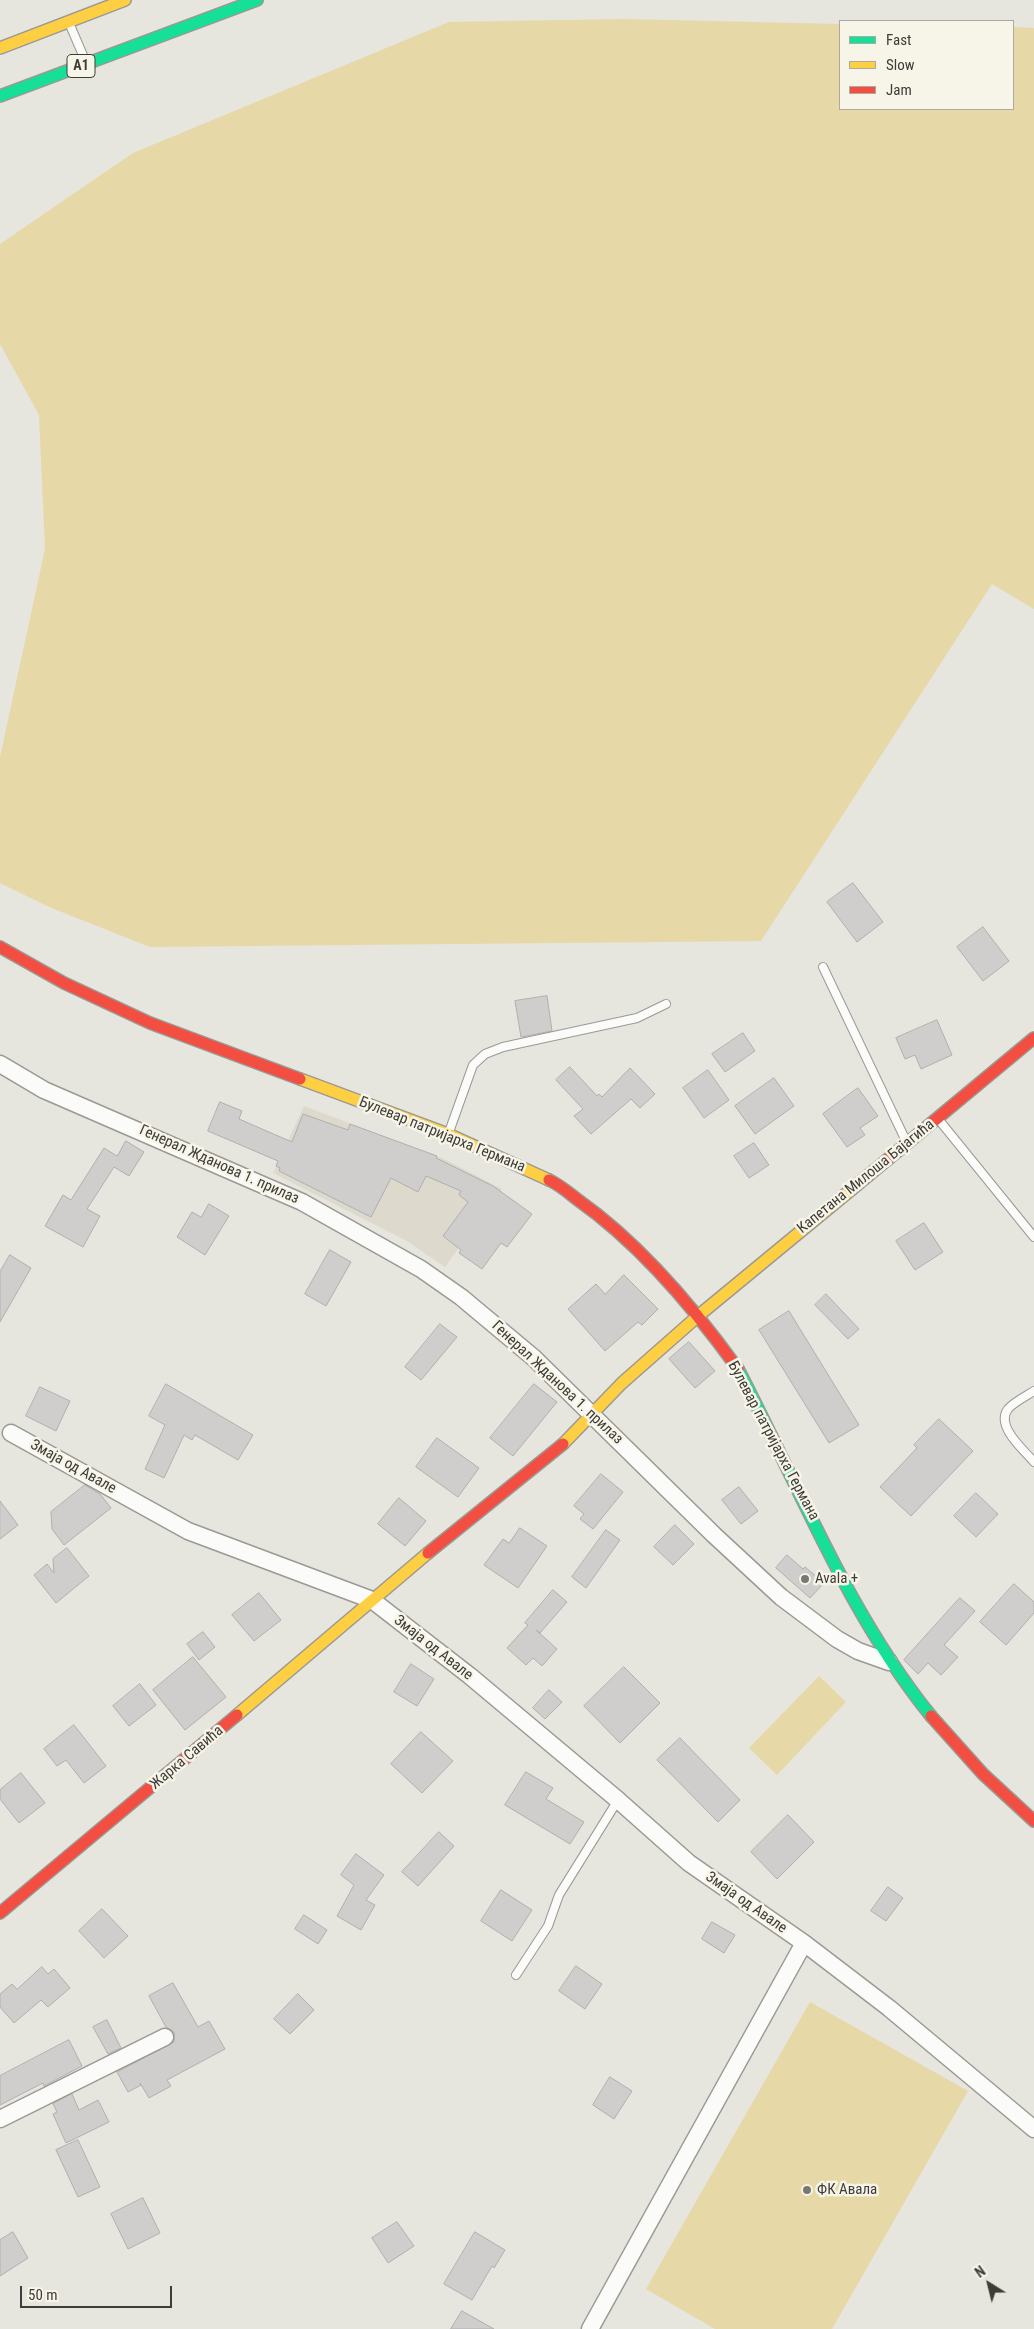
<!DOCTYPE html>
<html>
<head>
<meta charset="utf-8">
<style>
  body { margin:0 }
  #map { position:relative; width:1034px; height:2329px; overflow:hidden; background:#e6e5de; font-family:"Roboto Condensed",sans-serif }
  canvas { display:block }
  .legend { position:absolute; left:839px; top:20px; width:175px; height:90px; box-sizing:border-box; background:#f7f4e8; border:1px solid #adaaa2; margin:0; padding:6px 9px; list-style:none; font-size:15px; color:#3e3c38 }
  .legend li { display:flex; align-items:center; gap:10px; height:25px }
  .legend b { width:25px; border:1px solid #adaaa2 }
  .north { position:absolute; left:964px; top:2259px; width:50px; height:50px; -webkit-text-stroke:4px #f7f4e8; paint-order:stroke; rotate:324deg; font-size:14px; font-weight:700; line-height:20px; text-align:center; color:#3e3c38 }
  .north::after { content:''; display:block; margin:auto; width:18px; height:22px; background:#3e3c38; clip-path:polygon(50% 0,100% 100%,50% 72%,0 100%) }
  .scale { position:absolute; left:20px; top:2286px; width:152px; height:22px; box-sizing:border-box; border:2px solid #3e3c38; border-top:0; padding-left:6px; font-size:15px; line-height:18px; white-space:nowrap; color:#3e3c38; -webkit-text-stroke:4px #f7f4e8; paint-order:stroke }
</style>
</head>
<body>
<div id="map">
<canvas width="1034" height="2329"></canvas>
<ul class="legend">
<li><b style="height:6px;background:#16e098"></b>Fast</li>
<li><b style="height:6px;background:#ffcf43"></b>Slow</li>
<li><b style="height:6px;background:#f24e42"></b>Jam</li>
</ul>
<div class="north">N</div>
<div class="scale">50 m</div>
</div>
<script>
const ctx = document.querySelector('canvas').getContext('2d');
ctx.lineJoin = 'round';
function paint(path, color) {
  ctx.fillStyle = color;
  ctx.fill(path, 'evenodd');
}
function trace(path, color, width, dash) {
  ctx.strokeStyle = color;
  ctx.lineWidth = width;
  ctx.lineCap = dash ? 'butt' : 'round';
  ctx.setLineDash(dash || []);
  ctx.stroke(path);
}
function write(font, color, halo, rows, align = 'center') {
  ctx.font = font + ' "Roboto Condensed",sans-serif';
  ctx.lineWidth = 5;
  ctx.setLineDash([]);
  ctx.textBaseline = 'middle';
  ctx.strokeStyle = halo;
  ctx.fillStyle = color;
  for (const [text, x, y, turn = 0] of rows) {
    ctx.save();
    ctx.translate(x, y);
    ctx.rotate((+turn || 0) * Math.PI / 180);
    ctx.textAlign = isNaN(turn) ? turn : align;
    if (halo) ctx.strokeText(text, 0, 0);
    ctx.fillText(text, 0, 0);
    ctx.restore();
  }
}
const built = new Path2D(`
  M304 1106 442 1158 502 1189 445 1267 407 1241 273 1173Z`);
const green = new Path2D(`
  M624 19 840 24V109H1013V27L1034 28V609L992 584 761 941 150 947 49 907 0 883V757L45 549 39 415 0 344V244L133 153 449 22Z
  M819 1676 846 1702 777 1775 749 1748Z
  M810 2002 968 2091 832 2329H715L646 2289Z`);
const building = new Path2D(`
  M853 883 883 922 857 942 827 902Z
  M983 927 1009 961 983 981 957 947Z
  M547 996 552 1031 521 1037 515 1001Z
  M937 1020 952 1055 921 1069 915 1055 905 1059 896 1038Z
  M743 1033 755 1051 725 1072 712 1054Z
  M570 1067 597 1096 599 1094 602 1097 630 1068 655 1094 640 1108 631 1099 591 1134 574 1116 583 1109 556 1080Z
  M708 1070 729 1100 704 1118 683 1088Z
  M774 1078 794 1106 755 1134 735 1106Z
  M858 1088 878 1116 860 1128 865 1135 847 1147 823 1114Z
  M220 1102 242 1111 239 1119 292 1142 303 1114 348 1130 350 1124 437 1156 436 1158 493 1186 532 1214 507 1247 501 1243 482 1269 459 1253 461 1250 443 1236 468 1202 459 1195 461 1191 426 1176 418 1192 391 1178 371 1217 279 1171 280 1168 276 1166 278 1161 208 1131Z
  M126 1141 144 1152 129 1176 114 1167 87 1209 100 1216 83 1247 45 1226 63 1195 71 1200 104 1148 117 1156Z
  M754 1143 769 1165 749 1178 734 1156Z
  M209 1204 229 1216 205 1255 177 1237 192 1212 201 1217Z
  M924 1223 943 1252 915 1270 896 1241Z
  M330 1250 351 1262 326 1306 305 1294Z
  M10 1255 31 1268 0 1322V1272Z
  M624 1275 658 1309 642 1325 638 1322 605 1351 568 1309 596 1284 605 1294Z
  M826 1294 859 1329 848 1339 815 1305Z
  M789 1311 859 1425 829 1443 759 1330Z
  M440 1324 457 1337 421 1380 405 1367Z
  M689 1342 715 1371 695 1388 669 1359Z
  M166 1384 253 1435 238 1460 195 1435 192 1440 184 1435 164 1478 145 1469 165 1425 149 1416Z
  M534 1384 557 1402 513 1456 490 1438Z
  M40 1387 70 1401 56 1431 26 1416Z
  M939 1419 973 1451 911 1516 880 1487 917 1448 914 1445Z
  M437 1438 479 1468 458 1497 416 1467Z
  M601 1474 623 1492 593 1529 580 1519 584 1514 574 1506Z
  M85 1485 100 1494 111 1508 64 1545 52 1529 51 1512Z
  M739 1487 758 1511 741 1524 722 1500Z
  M976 1493 998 1514 976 1537 954 1516Z
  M399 1498 426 1521 405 1546 378 1524Z
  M0 1501 18 1525 0 1539Z
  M675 1525 694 1544 673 1565 654 1547Z
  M520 1528 547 1546 518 1588 484 1565 503 1539 509 1543Z
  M606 1530 620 1540 586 1588 572 1577Z
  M67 1548 89 1576 56 1603 34 1575 47 1564 54 1573 53 1559Z
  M787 1555 803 1569 805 1567 824 1583 810 1598 776 1568Z
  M1014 1584 1034 1602V1613L1006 1645 980 1622Z
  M553 1590 567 1602 540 1633 536 1630 557 1649 542 1666 533 1658 526 1665 507 1648 528 1625 525 1623Z
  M259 1593 281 1620 254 1641 232 1615Z
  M960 1598 975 1611 944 1645 958 1657 941 1675 928 1663 918 1674 904 1660Z
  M203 1632 215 1647 199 1660 187 1644Z
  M193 1657 226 1697 185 1730 153 1690Z
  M411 1664 434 1679 417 1706 394 1692Z
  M624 1667 660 1703 620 1743 584 1706Z
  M140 1684 156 1705 129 1726 113 1706Z
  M549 1690 562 1702 545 1719 533 1708Z
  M74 1725 106 1766 84 1783 66 1760 57 1766 44 1749Z
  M421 1732 453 1761 422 1793 391 1764Z
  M680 1738 740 1800 718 1822 657 1760Z
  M526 1772 553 1788 546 1799 584 1822 570 1844 505 1805Z
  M21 1773 45 1803 19 1823 0 1799V1790Z
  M788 1815 814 1842 777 1879 751 1852Z
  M439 1832 454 1846 418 1886 402 1872Z
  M356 1854 384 1875 366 1900 375 1905 361 1930 337 1916 354 1885 341 1875Z
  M888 1887 903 1898 886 1921 871 1911Z
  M501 1890 532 1910 512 1941 481 1921Z
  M102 1909 128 1936 104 1958 79 1931Z
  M304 1915 327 1930 318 1944 295 1929Z
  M712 1922 735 1935 724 1953 702 1939Z
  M576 1966 602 1984 585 2009 559 1991Z
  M42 1967 48 1974 54 1969 70 1988 48 2007 41 2000 14 2023 0 2007V1994L12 1984 17 1989Z
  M173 1983 198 2027 209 2021 225 2049 167 2080 171 2086 149 2098 140 2083 141 2085 128 2092 117 2072 174 2042V2032L166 2027 149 1996Z
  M298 1994 314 2010 290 2034 274 2019Z
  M107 2020 121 2048 108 2054 93 2027Z
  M69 2040 82 2066 44 2086 43 2083 0 2105V2076Z
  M610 2077 632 2091 614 2119 593 2105Z
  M72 2094 79 2110 98 2100 109 2122 66 2143 53 2114 57 2112 53 2104Z
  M78 2140 100 2187 78 2197 56 2150Z
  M143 2198 160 2233 128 2249 111 2214Z
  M397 2222 414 2246 388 2263 372 2238Z
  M13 2232 28 2258 0 2276V2240Z
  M475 2232 505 2250 494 2268 492 2266 472 2300 444 2284Z
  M462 2311 494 2329H451Z`);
const lane = new Path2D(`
  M70 25 85 60
  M823 967 906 1141
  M939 1120 1034 1237
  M449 1132 473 1065 485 1054 503 1047 637 1018 666 1004
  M1034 1391C1026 1396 1014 1402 1008 1409 995 1426 1024 1450 1034 1462
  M516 1975 548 1926 559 1895 618 1800`);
const street = new Path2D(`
  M0 1064 44 1090 302 1202 421 1269 461 1297 534 1358 714 1535 781 1597 837 1639 858 1651 889 1662
  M11 1433 188 1531 372 1600 470 1676 618 1800 689 1863 804 1943 889 2008 1034 2129
  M0 2119 165 2037
  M590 2329 804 1943`);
const fast = new Path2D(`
  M0 96 257 0
  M738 1369C799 1486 847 1612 931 1716`);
const slow = new Path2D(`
  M0 48 125 0
  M300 1079 448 1134 549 1180
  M563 1444 622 1383 698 1316 852 1189
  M237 1715 428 1553`);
const jam = new Path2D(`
  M0 947 64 983 150 1023 300 1079
  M549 1180C560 1185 569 1193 578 1200 639 1243 694 1308 738 1369
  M852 1189 1034 1038
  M428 1553 563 1444
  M931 1716 983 1774 1034 1821
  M0 1913 237 1715`);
const markers = [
  [805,1579,5,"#797772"],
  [807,2190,5,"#797772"]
];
const shields = [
  [81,66,28]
];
const shieldNames = [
  ["A1",81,66]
];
const streetNames = [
  ["Булевар патријарха Германа",442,1135,22],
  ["Генерал Жданова 1. прилаз",219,1165,24],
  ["Капетана Милоша Бајагића",866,1177,-39],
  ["Генерал Жданова 1. прилаз",557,1383,43],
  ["Булевар патријарха Германа",773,1441,62],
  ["Змаја од Авале",73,1467,29],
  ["Змаја од Авале",433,1648,38],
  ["Жарка Савића",187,1758,-40],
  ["Змаја од Авале",746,1903,35]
];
const poiNames = [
  ["Avala +",815,1579],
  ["ФК Авала",817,2190]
];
paint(built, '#ddd9cd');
paint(green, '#e7d8a8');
paint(building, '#cfcecd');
trace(building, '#b0afae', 1);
trace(lane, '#9a9994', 10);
trace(street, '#9a9994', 19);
trace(fast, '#9a9994', 14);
trace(slow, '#9a9994', 14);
trace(jam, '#9a9994', 14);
trace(lane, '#fbfbfa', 8);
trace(street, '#fbfbfa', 16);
trace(fast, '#16e098', 11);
trace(slow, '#ffcf43', 11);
trace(jam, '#f24e42', 11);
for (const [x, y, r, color] of markers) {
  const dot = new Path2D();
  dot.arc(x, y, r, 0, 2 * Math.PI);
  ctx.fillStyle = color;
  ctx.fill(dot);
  trace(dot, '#f7f4e8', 2);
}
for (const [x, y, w] of shields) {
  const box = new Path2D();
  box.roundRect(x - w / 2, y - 11.5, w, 23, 4);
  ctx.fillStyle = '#f7f4e8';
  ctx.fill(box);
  trace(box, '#3e3c38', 1);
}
write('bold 14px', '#3e3c38', null, shieldNames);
write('15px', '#3e3c38', '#f7f4e8', streetNames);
write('15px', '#3e3c38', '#f7f4e8', poiNames, 'left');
</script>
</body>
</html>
